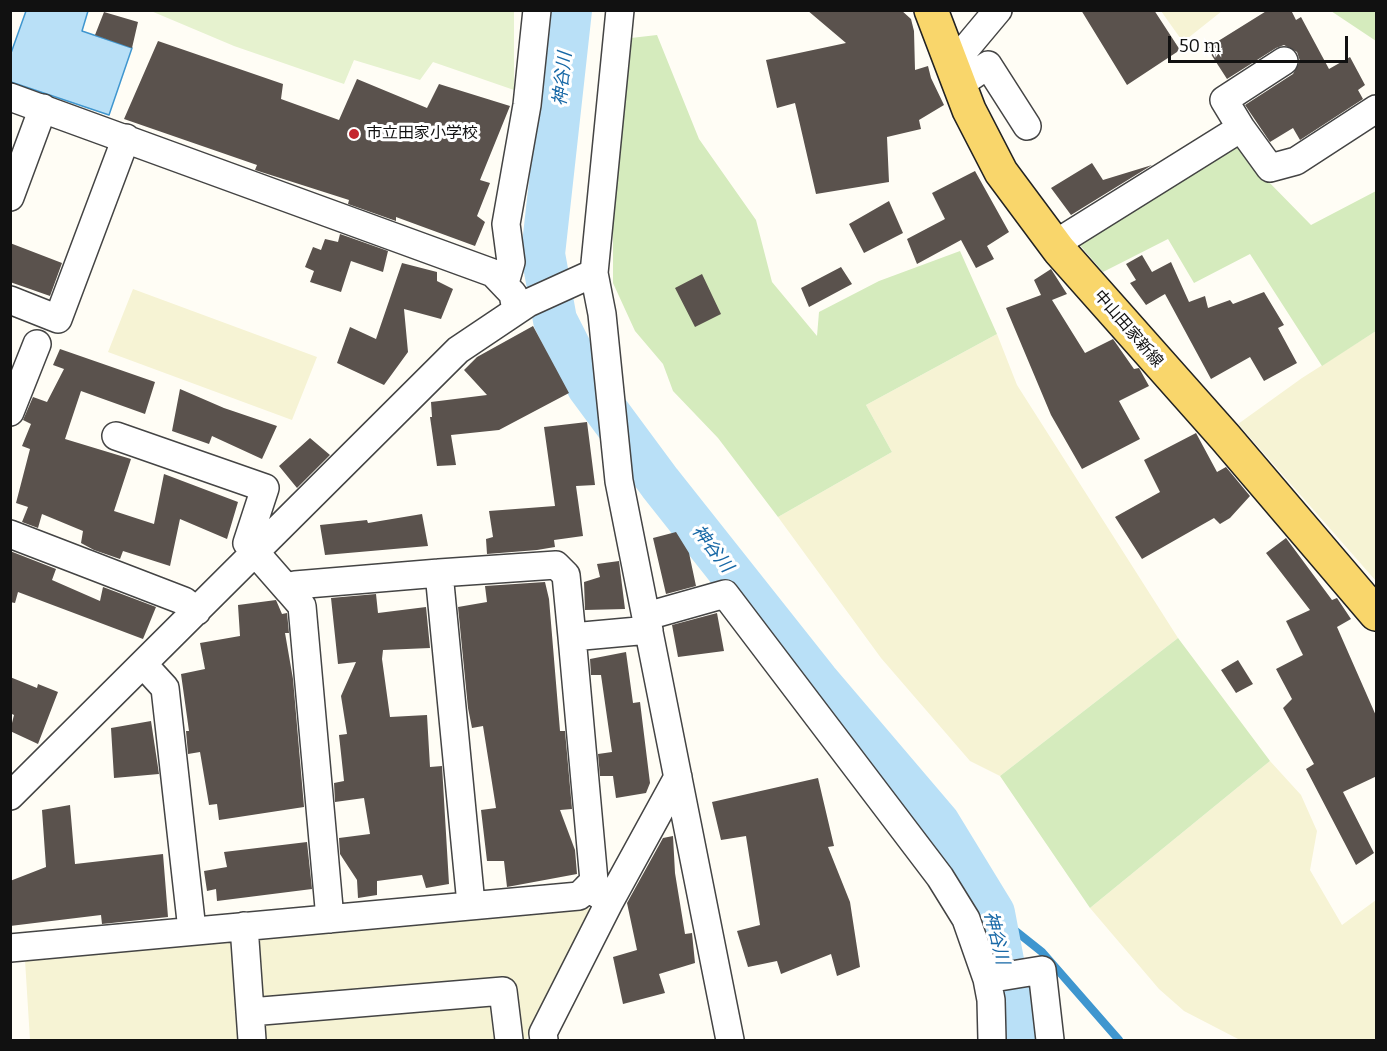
<!DOCTYPE html>
<html>
<head>
<meta charset="utf-8">
<style>
  body { margin:0 }
  #map { position:relative; width:1387px; height:1051px; overflow:hidden; background:#fffdf5; font-family:Bitter,serif }
  canvas { display:block }
  .frame { position:absolute; inset:0; border:12px solid #111; pointer-events:none }
  .scale { position:absolute; left:1168px; top:36px; width:180px; height:27px; box-sizing:border-box; border:3px solid #111; border-top:0; padding-left:8px; font-size:18px; line-height:21px; white-space:nowrap; color:#111; -webkit-text-stroke:4px #fff; paint-order:stroke }
</style>
</head>
<body>
<div id="map">
<canvas width="1387" height="1051"></canvas>
<div class="frame"></div>
<div class="scale">50 m</div>
</div>
<script>
const ctx = document.querySelector('canvas').getContext('2d');
ctx.lineJoin = 'round';
function paint(path, color) {
  ctx.fillStyle = color;
  ctx.fill(path, 'evenodd');
}
function trace(path, color, width, dash) {
  ctx.strokeStyle = color;
  ctx.lineWidth = width;
  ctx.lineCap = dash ? 'butt' : 'round';
  ctx.setLineDash(dash || []);
  ctx.stroke(path);
}
function write(font, color, halo, rows, align = 'center') {
  ctx.font = font + ' Bitter,"Noto Sans JP",serif';
  ctx.lineWidth = 6;
  ctx.setLineDash([]);
  ctx.textBaseline = 'middle';
  ctx.strokeStyle = halo;
  ctx.fillStyle = color;
  for (const [text, x, y, turn = 0] of rows) {
    ctx.save();
    ctx.translate(x, y);
    ctx.rotate((+turn || 0) * Math.PI / 180);
    ctx.textAlign = isNaN(turn) ? turn : align;
    if (halo) ctx.strokeText(text, 0, 0);
    ctx.fillText(text, 0, 0);
    ctx.restore();
  }
}
const farmland = new Path2D(`
  M1161 11H1160H1222L1183 42Z
  M133 289 317 357 292 420 108 352Z
  M1376 331V581L1238 424 1302 378Z
  M997 334 1017 385 1178 638 1000 776 970 761 881 658 778 517 892 452 866 405Z
  M1270 761 1301 795 1317 831 1310 870 1342 925 1376 900V1040H1240L1184 1011 1159 989 1090 908Z
  M592 908 526 1040H30L25 960Z`);
const green = new Path2D(`
  M1331 11H1376V41Z
  M657 35 699 139 756 220 772 282 817 336 819 312 879 281 960 251 997 334 866 405 892 452 778 517 718 438 673 391 663 364 635 331 613 283V147L623 105 631 38Z
  M1237 144 1261 174 1311 225 1376 191V331L1322 366 1250 254 1194 283 1168 239 1103 272 1077 242Z
  M1178 638 1270 761 1090 908 1000 776Z`);
const pitch = new Path2D(`
  M151 11H514V90L433 62 420 80 354 60 344 84 234 46Z`);
const water = new Path2D(`
  M26 11H88L82 31 132 48 109 115 11 82V53Z`);
const stream = new Path2D(`
  M993 913 1042 952 1119 1040`);
const river = new Path2D(`
  M570 10 543 254 555 320 589 387 660 483 817 681 938 823 993 913 1017 1040`);
const building = new Path2D(`
  M807 10H901L911 19 914 31 915 70 928 66 931 78 944 105 919 120 921 129 887 137 889 182 816 194 795 103 777 108 766 60 846 43Z
  M1081 10H1154L1180 50 1127 85Z
  M1268 10H1291L1296 20 1301 17 1329 69 1350 57 1365 85 1358 90 1363 99 1300 140 1293 128 1270 142 1245 105 1293 74 1300 61 1297 52 1284 45 1276 48 1227 79 1207 48Z
  M104 12 138 22 132 48 95 35Z
  M158 41 283 84 281 99 339 120 357 79 427 108 439 84 510 106 480 180 490 183 477 216 485 222 475 246 396 217V221L348 204 349 200 255 170 257 165 124 119Z
  M1092 163 1103 180 1152 165 1071 215 1051 188Z
  M975 171 1009 232 987 246 994 259 976 268 961 240 917 264 907 239 945 219 932 193Z
  M889 201 903 233 864 253 849 224Z
  M340 234 388 251 383 272 351 261 341 292 310 282 314 271 305 267 313 247 321 250 325 239 338 242Z
  M10 243 62 263 50 296 10 282Z
  M1142 255 1152 272 1171 262 1189 302 1205 296 1208 308 1230 300 1233 304 1264 292 1284 325 1278 328 1297 363 1264 381 1250 357 1211 379 1165 294 1146 305 1130 283 1136 280 1126 264Z
  M402 263 437 272V281L453 289 441 319 404 309 408 352 384 385 337 363 350 327 376 339Z
  M841 267 852 284 809 307 801 288Z
  M1051 269 1067 294 1052 300 1085 353 1113 339 1134 369 1139 368 1149 386 1119 401 1140 439 1082 469 1051 415 1006 308 1041 295 1034 280Z
  M702 274 721 314 695 327 675 288Z
  M533 326 569 393 499 430 451 435 456 465 437 466 430 417H432L431 402 487 395 464 370 477 357Z
  M60 349 155 382 145 414 81 391 65 439 131 459 114 511 154 524 164 474 238 502 227 539 180 519 170 566 123 551 120 559 94 550 81 543 83 531 42 514 38 528 22 522 28 507 16 503 30 449 22 446 31 424 23 420 33 397 47 402 64 369 53 365Z
  M180 389 224 408 277 426 262 459 212 436 209 444 172 431Z
  M587 422 595 485 576 486 583 536 554 540 555 547 537 550 487 554 486 539 493 537 489 511 555 506 544 427Z
  M1196 433 1217 472 1226 467 1250 496 1230 518 1220 524 1214 518 1142 559 1115 517 1160 492 1144 460Z
  M310 438 330 455 297 488 279 466Z
  M422 514 428 546 325 555 320 525 367 520 368 523Z
  M676 532 689 553 696 586 666 594 653 538Z
  M1286 538 1332 600 1337 598 1351 619 1337 627 1377 718V776L1343 792 1374 853 1356 865 1306 769 1314 764 1283 708 1292 699 1276 669 1303 655 1286 621 1310 610 1266 553Z
  M10 551 56 569 52 580 100 601 103 587 156 607 143 639 18 592 15 603 10 602Z
  M619 561 625 609 585 610 584 582 600 577 597 564Z
  M545 582 549 599 560 731H565L572 809 560 810 575 850 577 874 507 887 504 861H487L481 810 496 808 483 726 472 728 468 708 458 607 487 602 485 586Z
  M376 594 378 613 426 607 430 648 383 650 382 659 390 717 427 715 430 767 442 766 449 884 426 888 422 875 377 881V895L358 898 357 880 340 854 339 838 370 834 364 798 335 802 334 783 344 781 339 735 347 734 341 696 356 662 338 664 331 598Z
  M276 600 282 614 287 613 289 633H285L293 679 304 807 219 820 217 804 209 805 200 752 188 754 186 731H189L181 674 205 669 200 643 240 636 238 605Z
  M717 613 724 651 678 657 672 625Z
  M626 652 633 703 640 702 650 783 646 793 616 798 613 776H600L598 754 612 752 601 675H591L590 659Z
  M1238 660 1253 684 1236 693 1221 670Z
  M10 677 37 688 38 684 58 692 38 744 10 731 14 715 10 713Z
  M151 721 159 774 114 778 111 728Z
  M818 778 834 846 828 847 850 902 860 967 837 976 831 954 781 974 777 961 748 967 737 931 760 925 746 836 721 840 712 802Z
  M70 805 75 864 163 854 168 917 102 924 101 915 10 926V881L46 867 42 810Z
  M673 836 675 873 685 934 692 933 695 963 659 974 665 993 623 1004 613 957 637 950 627 903 663 838Z
  M307 842 312 889 217 901 216 889 207 891 204 871 227 867 224 852Z`);
const minor = new Path2D(`
  M620 10 594 273 602 314 619 481 730 1040
  M952 65 998 10
  M959 85 988 65 1027 126
  M10 97 493 273 513 294 516 310
  M1241 128 1270 168 1296 161 1376 109
  M10 197 43 108
  M1055 244 1241 128 1224 100 1284 61
  M505 283 511 262 506 224 527 105 537 10
  M10 300 58 319 126 138
  M10 412 37 344
  M116 436 265 488 247 543 289 591
  M10 534 184 601 197 611
  M647 616 725 594 940 877 966 919 987 979 1042 970 1050 1040
  M143 664 165 688 192 930
  M10 796 458 350 528 303 594 273
  M587 888 610 901 678 777
  M471 904 439 573 556 565 566 575 572 637
  M330 919 302 606 289 591 295 585 439 573
  M244 926 252 1040
  M10 948 579 896 594 881 572 637 649 630
  M987 979 991 1000 992 1040
  M250 1012 503 991 509 1040
  M544 1040 543 1033 610 901`);
const major = new Path2D(`
  M931 10 969 110 1001 172 1059 250 1225 437 1376 614`);
const markers = [
  [354,134,6,"#c4262e"]
];
const poiNames = [
  ["市立田家小学校",366,134]
];
const streetNames = [
  ["中山田家新線",1128,329,49]
];
const waterNames = [
  ["神谷川",563,79,-84],
  ["神谷川",712,549,52],
  ["神谷川",996,938,76]
];
paint(farmland, '#f6f3d4');
paint(green, '#d5ebbd');
paint(pitch, '#e6f2cf');
paint(water, '#b9e0f7');
trace(water, '#3f96cf', 1.5);
trace(stream, '#3f96cf', 8);
trace(river, '#b9e0f7', 44);
paint(building, '#5a524d');
trace(minor, '#444', 30);
trace(major, '#222', 36);
trace(minor, '#fff', 27);
trace(major, '#f9d66b', 33);
for (const [x, y, r, color] of markers) {
  const dot = new Path2D();
  dot.arc(x, y, r, 0, 2 * Math.PI);
  ctx.fillStyle = color;
  ctx.fill(dot);
  trace(dot, '#fff', 2);
}
write('16px', '#111', '#fff', poiNames, 'left');
write('16px', '#111', '#fff', streetNames);
write('italic 18px', '#1768a6', '#fff', waterNames);
</script>
</body>
</html>
